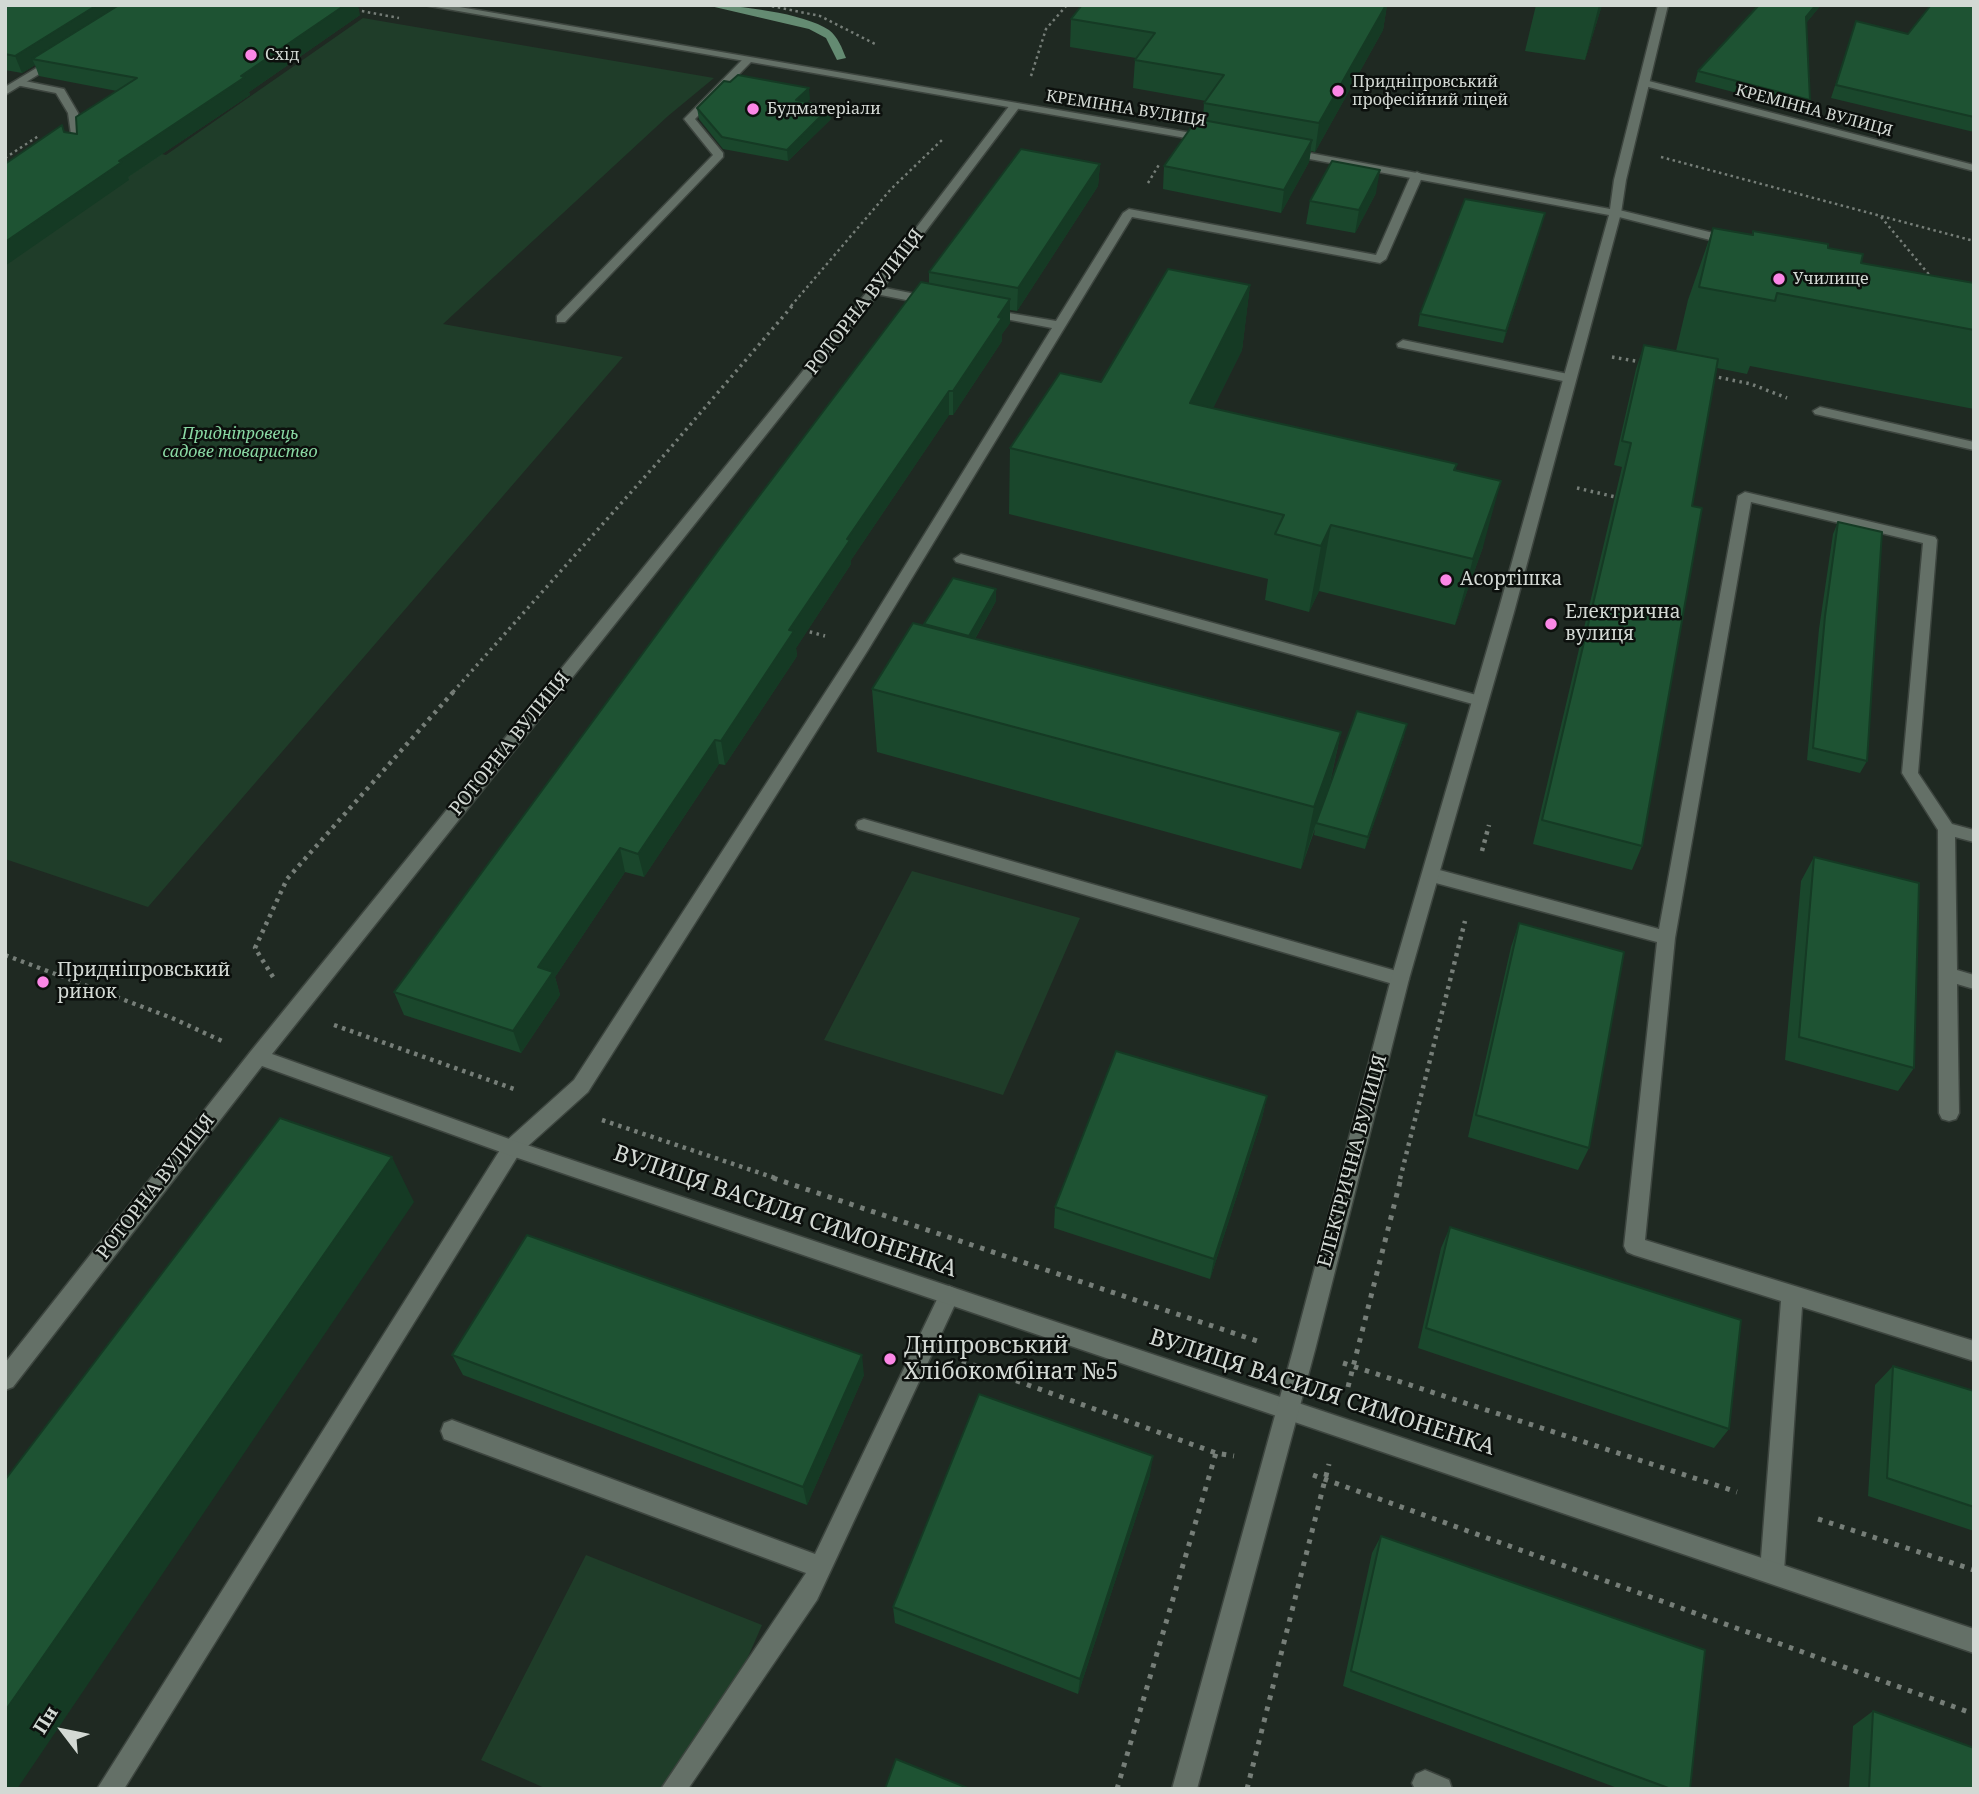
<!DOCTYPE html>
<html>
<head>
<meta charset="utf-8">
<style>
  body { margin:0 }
  #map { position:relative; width:1979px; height:1794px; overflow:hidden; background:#1f2922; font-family:"Noto Serif",serif }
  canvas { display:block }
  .frame { position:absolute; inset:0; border:7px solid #d3d9d4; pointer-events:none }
  .north { position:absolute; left:28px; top:1696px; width:70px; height:70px; -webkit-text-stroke:5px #0c100d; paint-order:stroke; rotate:302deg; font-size:19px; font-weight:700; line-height:28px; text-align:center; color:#d3d9d4 }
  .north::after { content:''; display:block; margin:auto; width:24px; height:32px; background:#d3d9d4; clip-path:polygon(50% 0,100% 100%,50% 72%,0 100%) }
</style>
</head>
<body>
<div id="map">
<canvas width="1979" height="1794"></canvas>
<div class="frame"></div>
<div class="north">Пн</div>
</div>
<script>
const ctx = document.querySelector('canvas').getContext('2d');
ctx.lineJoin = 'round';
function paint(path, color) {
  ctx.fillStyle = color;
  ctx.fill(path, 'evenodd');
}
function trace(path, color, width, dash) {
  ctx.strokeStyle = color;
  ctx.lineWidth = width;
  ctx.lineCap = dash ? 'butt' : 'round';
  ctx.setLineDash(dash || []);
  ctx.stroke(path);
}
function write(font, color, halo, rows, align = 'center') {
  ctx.font = font + ' "Noto Serif",serif';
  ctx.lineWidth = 5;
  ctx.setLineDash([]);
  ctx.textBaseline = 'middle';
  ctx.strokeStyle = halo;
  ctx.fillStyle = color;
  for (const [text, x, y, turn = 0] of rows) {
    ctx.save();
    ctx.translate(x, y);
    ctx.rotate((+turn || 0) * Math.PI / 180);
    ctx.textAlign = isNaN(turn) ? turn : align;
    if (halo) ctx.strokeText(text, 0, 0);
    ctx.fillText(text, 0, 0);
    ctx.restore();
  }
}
const green = new Path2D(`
  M363 18 714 78 668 116 443 324 623 357 148 907 5 859V187L82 134 166 155Z
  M912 871 1080 918 1003 1095 824 1040Z
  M586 1555 762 1625 690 1789H547L481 1760Z`);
const stream = new Path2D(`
  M706 5C737 5 804 13 829 30 838 37 842 48 846 58L837 60 826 38 809 29Z`);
const pathFar3 = new Path2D(`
  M766 5 820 16 877 45
  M356 10 399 18
  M1031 76 1046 29 1067 5
  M1661 157 1974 241
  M5 158 40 135
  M1148 183 1160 163
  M1881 217 1931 277
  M791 306 891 189 944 138`);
const pathFar2 = new Path2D(`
  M1612 357 1641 362
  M1712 376 1751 384 1787 398
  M1577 488 1620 498
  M803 630 825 636
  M453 692 666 453 793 305`);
const pathFar1 = new Path2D(`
  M1482 851 1489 825
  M5 955 172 1018 222 1041
  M273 977 255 948 287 879 455 690
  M334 1025 517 1090
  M602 1120 778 1179
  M1400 1179 1465 921`);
const path = new Path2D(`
  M773 1178 1263 1343
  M962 1361 1216 1453 1234 1456
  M1343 1363 1737 1492
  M1348 1387 1401 1178
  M1313 1475 1974 1714
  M1818 1519 1974 1570
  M1117 1789 1216 1453
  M1247 1789 1329 1464`);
const service = new Path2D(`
  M743 59 752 61 695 119 723 153V157L565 322H557V316L713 155 684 119Z
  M20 80 64 89 78 113 83 150 73 148 68 113 56 93 16 85V81Z
  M1417 172 1423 175 1386 259 1380 263 1132 217 868 650 588 1092 519 1154 124 1789H97L505 1142 574 1080 858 642 1052 328 985 315V309L1056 321 1123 213 1129 209 1376 255 1411 175Z
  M875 286 931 297 937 301 931 305 871 293 869 290Z
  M1403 340 1568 374 1575 378 1568 382 1398 347 1397 344Z
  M1820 407 1974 442V450L1815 414 1813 411Z
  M1745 492 1935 537 1937 540 1918 773 1952 824 1974 830V842L1955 837 1957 970 1974 975V989L1957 984 1959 1113 1956 1119 1949 1121 1942 1119 1939 1113 1938 830 1902 773 1923 543 1751 502 1675 938 1645 1240 1974 1341V1361L1802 1307 1784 1571 1780 1579 1772 1583 1764 1579 1760 1571 1781 1301 1634 1255 1627 1252 1624 1246 1657 942 1432 882 1426 880 1423 875 1426 870 1432 868 1659 929 1738 496Z
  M961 554 1480 696 1488 701 1480 706 956 562 954 559Z
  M864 819 1400 972 1406 974 1409 979 1406 984 1400 986 858 829 856 825 858 821Z
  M949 1286 956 1289 959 1296 817 1600 688 1789H661L806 1573 444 1439 441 1431 444 1423 452 1420 815 1554 942 1289Z
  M1425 1770 1449 1780 1452 1789H1415L1412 1783 1416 1774Z`);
const minor = new Path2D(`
  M53 58 62 60 5 95V87Z
  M1645 80 1974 165V171L1641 85 1640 83Z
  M1014 104 1019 107 1018 109 879 293 272 1054 512 1140 1974 1629V1653L512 1156 262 1066 13 1387 5 1390V1363L251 1051 871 287 1010 105Z
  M1615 209 1738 239 1740 242 1734 246 1611 215V211Z`);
const tertiary = new Path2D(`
  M424 5H448L1209 136 1215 139 1209 142Z
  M1658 5H1668L1626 180 1621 213 1514 612 1409 979 1315 1350 1197 1789H1172L1293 1350 1391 979 1498 612 1609 215 1288 155 1282 152 1288 149 1610 209 1614 180Z`);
const wall = new Path2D(`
  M5 5 360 15 249 92 250 95 128 177 129 180 65 132 77 134 117 91 39 76 35 65 22 73 5 70Z
  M1082 5H1387L1383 30 1315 152 1311 151 1309 162 1281 213 1163 189 1164 166 1203 120 1204 103 1206 101 1133 88 1135 60 1136 58 1070 47 1071 19Z
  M1536 5H1602L1585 60 1525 51Z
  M1821 5 1806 23 1810 100 1806 111 1695 82 1698 71Z
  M1974 5V132L1831 98 1856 21 1908 34Z
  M810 99 806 102 830 107 831 119 788 161 723 149 699 119 697 108Z
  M1100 164 1098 186 1017 311 1010 310V323L1002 334V341L953 415H949L851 560V564L796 648 797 656 725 765 719 764 644 877 625 872 555 977 560 995 521 1053 404 1015 394 992 929 284V272Z
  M1376 193 1355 233 1306 224 1310 201Z
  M1542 224 1503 343 1418 326 1420 314Z
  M1713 228 1752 235 1753 231 1828 248 1861 263 1974 283V409L1750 366 1747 374 1717 368 1692 506 1642 846 1632 870 1533 844 1622 467 1614 465 1636 369 1644 345 1676 351 1688 300Z
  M1250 285 1242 350 1213 408 1457 464 1455 471 1483 547 1455 625 1319 591 1309 612 1265 600 1268 579 1009 514 1010 448 1101 382Z
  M1838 522 1867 761 1860 773 1807 760 1819 629 1833 534Z
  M996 601 975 639 1341 732 1329 788 1404 736 1365 849 1314 835 1315 829 1301 869 877 752 872 689 924 626V624Z
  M1814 857 1914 1068 1898 1091 1785 1060 1801 881Z
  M1519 923 1589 1148 1578 1170 1468 1137 1511 947Z
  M1267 1096 1262 1118 1210 1279 1054 1228 1055 1207Z
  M1450 1227 1729 1429 1714 1448 1418 1348 1441 1248Z
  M452 1355 864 1375 807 1505 463 1375Z
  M1893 1366 1974 1391V1531L1868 1496 1875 1385Z
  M1150 1475 1078 1694 895 1623 893 1607Z
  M1381 1536 1690 1789H1620L1343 1686 1372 1553Z
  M1873 1711 1974 1789H1849L1853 1726Z`);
const shadedWall = new Path2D(`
  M97 5H131L32 59 35 65 22 73 15 56Z
  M345 5H358L360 15 249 92 250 95 128 177 129 180 5 266V242L119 161Z
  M1386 5H1387L1383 30 1315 152 1319 123Z
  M1599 5H1602L1585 60Z
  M1816 5H1821L1802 28 1806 17Z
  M809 88 810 99 797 112 796 100Z
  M830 107 831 119 788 161 787 150Z
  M1312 140 1309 162 1281 213 1284 190Z
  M1100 164 1098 186 1017 311 1018 288Z
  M1380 170 1376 193 1355 233 1359 210Z
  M1545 213 1542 224 1503 343 1506 331Z
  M1250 285 1242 350 1183 468 1190 403Z
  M1010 299V323L1002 334V341L953 415V391L998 317Z
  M949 391V415L851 560V564L796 648 797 656 725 765 721 741 789 630 847 539Z
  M1501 481 1483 547 1455 625 1473 559Z
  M1331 525 1319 591 1309 612 1321 546Z
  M996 589V601L969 649V636Z
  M1407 724 1404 736 1365 849 1368 837Z
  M1341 732 1327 795 1316 823 1301 869 1314 807Z
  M715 740 719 764 644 877 638 854Z
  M620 848 625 872 555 977 560 995 521 1053 513 1031 538 967Z
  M1267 1096 1262 1118 1210 1279 1214 1259Z
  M392 1157 414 1202 17 1789H5V1711Z
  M862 1355 864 1375 807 1505 803 1487Z
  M1153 1456 1150 1475 1078 1694 1080 1679Z`);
const building = new Path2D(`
  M5 5H97L15 56 5 54Z
  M119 5H345L241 76 245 77 119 161 122 162 5 242V164L62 125 64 132 77 134 76 117 137 78 32 59Z
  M1082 5H1386L1319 123 1204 103 1224 75 1135 60 1155 33 1071 19Z
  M1759 5H1816L1806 17 1810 100 1698 71Z
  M1931 5H1974V117L1836 85 1856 21 1908 34Z
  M738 75 809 88 796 100 830 107 787 150 722 137 697 108 724 81 730 82Z
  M1197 119 1312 140 1284 190 1164 166Z
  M1021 149 1100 164 1018 288 929 272Z
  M1332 161 1380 170 1359 210 1310 201Z
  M1465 199 1545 213 1506 331 1420 314Z
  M1713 228 1753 235V231L1828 244V248L1863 254 1861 263 1974 283V330L1777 293 1775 301 1699 287Z
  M1168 269 1250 285 1190 403 1457 464 1454 470 1501 481 1473 559 1331 525 1321 546 1275 534 1284 515 1010 448 1060 373 1101 382Z
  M921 282 1010 299 998 317 1002 318 953 391H949L847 539 850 540 789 630 794 631 721 741 715 740 638 854 620 848 538 967 553 972 513 1031 394 992 723 544Z
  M1644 345 1718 359 1692 506 1702 508 1642 846 1542 820 1631 443 1622 441Z
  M1838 522 1882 532 1867 761 1813 748 1825 616Z
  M953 578 996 589 969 636 924 624Z
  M913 623 1341 732 1314 807 872 689Z
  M1357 711 1407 724 1368 837 1316 823Z
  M1814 857 1919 883 1914 1068 1799 1037Z
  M1519 923 1624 952 1589 1148 1476 1115Z
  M1116 1051 1267 1096 1214 1259 1055 1207Z
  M280 1118 392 1157 5 1711V1480Z
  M1450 1227 1741 1320 1729 1429 1426 1328Z
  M527 1235 862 1355 803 1487 452 1355Z
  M1893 1366 1974 1391V1507L1887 1478Z
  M979 1394 1153 1456 1080 1679 893 1607Z
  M1381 1536 1705 1650 1690 1789H1671L1351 1671Z
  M1873 1711 1974 1748V1789H1869Z
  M896 1759 970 1789H885Z`);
const markers = [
  [251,55,7,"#fb87e6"],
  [1338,91,7,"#fb87e6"],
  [753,109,7,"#fb87e6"],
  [1779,279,7,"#fb87e6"],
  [1446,580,7,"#fb87e6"],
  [1551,624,7,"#fb87e6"],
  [43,982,7,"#fb87e6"],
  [890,1359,7,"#fb87e6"]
];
const farPoinames = [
  ["Схід",265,55],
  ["Придніпровський",1352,82],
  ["професійний ліцей",1352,100],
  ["Будматеріали",767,109],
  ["Училище",1793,279]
];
const farStreetnames = [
  ["КРЕМІННА ВУЛИЦЯ",1126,109,9],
  ["КРЕМІННА ВУЛИЦЯ",1814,111,15]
];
const farParknames = [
  ["Придніпровець",240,434],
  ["садове товариство",240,452]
];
const streetNames = [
  ["РОТОРНА ВУЛИЦЯ",865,302,-52],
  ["РОТОРНА ВУЛИЦЯ",510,744,-51],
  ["ЕЛЕКТРИЧНА ВУЛИЦЯ",1353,1161,-75],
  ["РОТОРНА ВУЛИЦЯ",156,1187,-52]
];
const poiNames = [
  ["Асортішка",1460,580],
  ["Електрична",1565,613],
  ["вулиця",1565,635],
  ["Придніпровський",57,971],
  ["ринок",57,993]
];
const nearStreetnames = [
  ["ВУЛИЦЯ ВАСИЛЯ СИМОНЕНКА",785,1212,19],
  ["ВУЛИЦЯ ВАСИЛЯ СИМОНЕНКА",1322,1393,18]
];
const nearPoinames = [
  ["Дніпровський",904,1346],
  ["Хлібокомбінат №5",904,1372]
];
paint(green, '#1f3d29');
paint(stream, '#648b72');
trace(service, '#3d453f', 3);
trace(minor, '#3d453f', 3);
trace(tertiary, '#3d453f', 3);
trace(pathFar3, '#767e78', 2.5, [2.5, 3.5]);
trace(pathFar2, '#767e78', 3.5, [2.5, 4.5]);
trace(pathFar1, '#767e78', 4.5, [3.5, 5]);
trace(path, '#767e78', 5, [4.5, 7]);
paint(service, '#647067');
paint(minor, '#647067');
paint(tertiary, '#647067');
paint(wall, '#1a472c');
paint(shadedWall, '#153a24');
paint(building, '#1e5333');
trace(building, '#153a24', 2);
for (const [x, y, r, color] of markers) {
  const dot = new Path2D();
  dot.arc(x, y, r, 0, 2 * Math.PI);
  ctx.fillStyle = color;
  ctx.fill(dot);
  trace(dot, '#0c100d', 2.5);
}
write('16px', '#d3d9d4', '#0c100d', farPoinames, 'left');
write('16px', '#d3d9d4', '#0c100d', farStreetnames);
write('italic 16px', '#89d8a3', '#0c100d', farParknames);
write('19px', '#d3d9d4', '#0c100d', streetNames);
write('19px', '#d3d9d4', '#0c100d', poiNames, 'left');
write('23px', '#d3d9d4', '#0c100d', nearStreetnames);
write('23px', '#d3d9d4', '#0c100d', nearPoinames, 'left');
</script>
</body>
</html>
